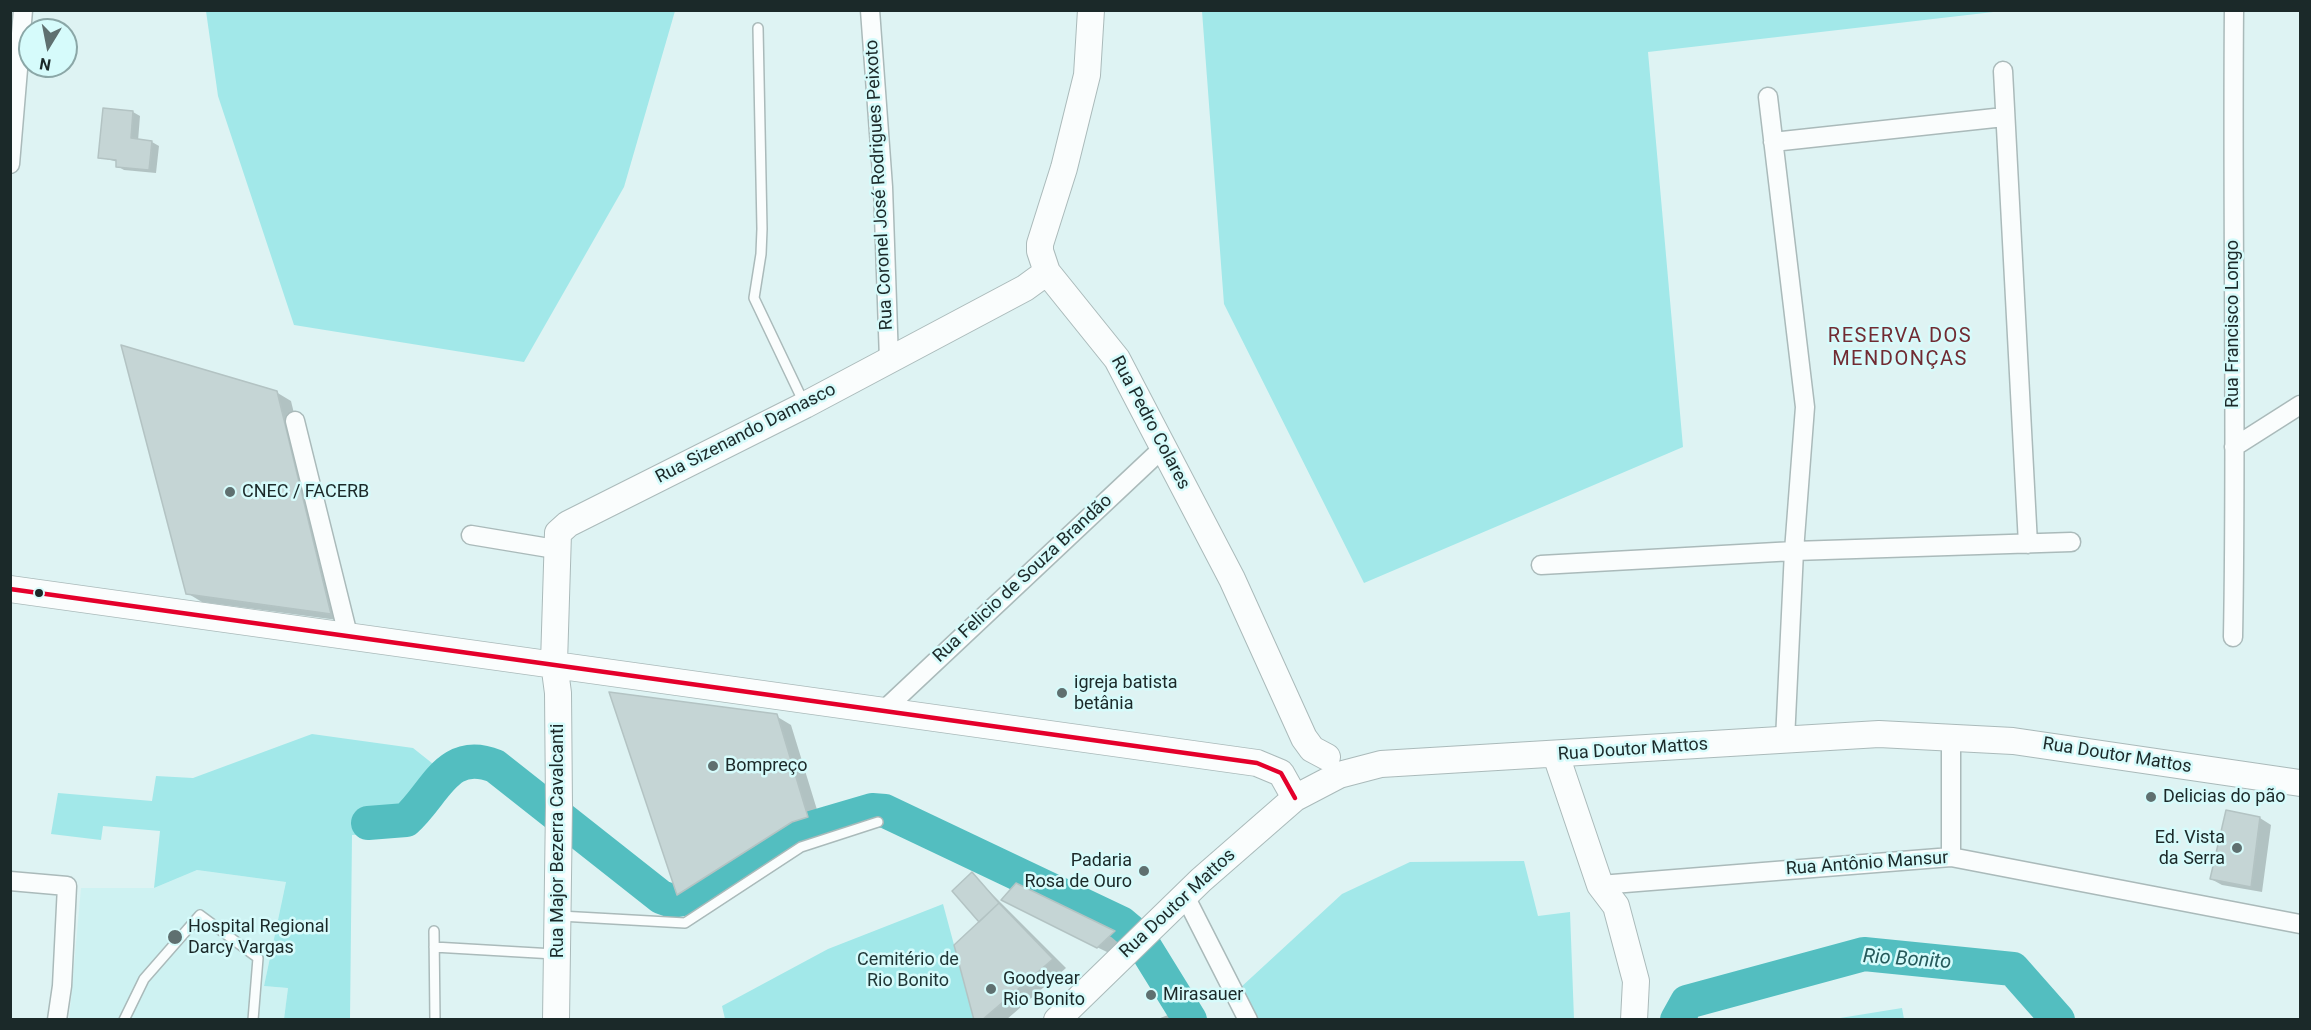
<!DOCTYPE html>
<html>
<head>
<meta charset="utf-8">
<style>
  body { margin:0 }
  #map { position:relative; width:2311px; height:1030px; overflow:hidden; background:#def3f3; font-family:Roboto,sans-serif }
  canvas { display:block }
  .frame { position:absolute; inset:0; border:12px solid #1b2929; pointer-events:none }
  .north { position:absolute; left:18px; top:18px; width:60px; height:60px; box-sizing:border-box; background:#d6fbfb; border:2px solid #8ba7a7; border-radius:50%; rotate:190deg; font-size:16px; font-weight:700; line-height:24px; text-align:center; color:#1b2929 }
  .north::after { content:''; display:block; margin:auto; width:21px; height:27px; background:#5f7070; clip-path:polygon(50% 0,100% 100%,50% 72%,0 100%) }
</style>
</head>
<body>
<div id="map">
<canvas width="2311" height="1030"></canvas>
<div class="frame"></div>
<div class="north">N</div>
</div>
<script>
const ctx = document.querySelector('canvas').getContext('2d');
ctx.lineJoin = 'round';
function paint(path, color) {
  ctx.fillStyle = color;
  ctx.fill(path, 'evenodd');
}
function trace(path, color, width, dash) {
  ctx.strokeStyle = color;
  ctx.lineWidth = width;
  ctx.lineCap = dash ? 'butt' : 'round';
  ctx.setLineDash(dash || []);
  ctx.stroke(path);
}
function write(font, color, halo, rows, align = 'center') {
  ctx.font = font + ' Roboto,sans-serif';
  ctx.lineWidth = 5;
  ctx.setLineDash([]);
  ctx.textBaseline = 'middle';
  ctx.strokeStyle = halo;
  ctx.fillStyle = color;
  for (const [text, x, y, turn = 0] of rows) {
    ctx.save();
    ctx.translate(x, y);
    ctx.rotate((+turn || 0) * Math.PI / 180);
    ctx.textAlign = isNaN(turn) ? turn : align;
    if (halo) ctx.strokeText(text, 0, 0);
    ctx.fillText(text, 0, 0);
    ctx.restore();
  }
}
const built = new Path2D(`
  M197 870 286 882 264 986 288 988 284 1019 69 1020 81 888H154Z`);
const green = new Path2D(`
  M206 11H675L624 187 524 362 294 325 218 96Z
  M1202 11V10L2002 11 1648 52 1683 447 1364 583 1224 304Z
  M312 734 413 748 452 779 411 828 395 833 352 835 350 1019H284L288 988 264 986 286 882 197 870 154 888 160 831 103 826 101 840 51 834 58 793 152 801 156 776 193 778Z
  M1524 861 1538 916 1570 912 1574 1019H1258L1240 988 1342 894 1410 862Z
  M943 904 974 1019H725L722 1006 828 949Z
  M1902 1008 1904 1019H1834Z`);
const shadow = new Path2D(`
  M104 109 133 112 140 116 138 141 152 142 159 146 156 173 124 170 117 166 118 162 99 157Z
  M276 392 291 401 345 621 202 602 187 593Z
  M612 694 776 716 791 725 822 826 807 830 693 903 679 894Z
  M2260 818 2271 825 2262 892 2222 885 2211 879Z
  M972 874 1066 968 1006 1020H975L981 922Z
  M1016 885 1115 932 1125 938 1109 953 1013 906Z
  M1168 1015 1176 1020H1155Z`);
const river = new Path2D(`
  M368 823 406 820C436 793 447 747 495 766L661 897 672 901 683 899 797 832 872 810 885 811 1121 923 1140 939 1190 1020
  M1677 1020 1687 1002 1864 954 2013 969 2058 1020`);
const building = new Path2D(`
  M103 108 133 111 131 138 152 141 149 170 116 167V160L98 158Z
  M121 345 277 391 331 614 186 594Z
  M609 692 777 714 808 817 792 822 677 895Z
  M2226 810 2260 817 2251 887 2210 879Z
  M972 872 999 903 979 922 952 891Z
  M1016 883 1115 931 1097 948 1001 900Z
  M999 903 1053 959 982 1020H974L954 945Z`);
const lane = new Path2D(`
  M758 28 762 229 761 254 754 298 804 403
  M560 916 685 923 801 847 878 822
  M434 931 435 1020
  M434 947 554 954
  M124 1020 144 979 200 915 258 958 253 1020`);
const street = new Path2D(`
  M870 10 883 187 889 360
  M2003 71 2028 544
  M1768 97 1805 407 1794 551 1785 740
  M1773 142 2004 117
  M10 164 23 10
  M295 421 348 635
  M2234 447 2300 405
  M471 535 555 549
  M1541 565 1794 551 2071 542
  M2233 637C2237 429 2232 219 2234 10
  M882 712 1164 447
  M1951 857V736
  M10 881 67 886 62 986 57 1020
  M1600 885 1951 857 2300 924
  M1185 896 1248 1020`);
const secondary = new Path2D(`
  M1091 10 1087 75 1064 168 1040 244V251L1047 272 1117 359 1232 579 1304 738 1312 749 1327 757
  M10 589 1257 763 1281 773 1295 798
  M1556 755 1600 885 1616 906 1636 981 1634 1020
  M556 1020 559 806 558 693 554 663 558 533 568 524 805 405 1025 288 1047 272
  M1057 1020 1201 880 1295 798 1339 775 1381 764 1879 734 2013 741 2300 783`);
const bus1 = new Path2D(`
  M10 589 1257 763 1281 773 1295 798`);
const markers = [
  [230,492,6,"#5f7070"],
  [39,593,5,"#1b2929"],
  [1062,693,6,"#5f7070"],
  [713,766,6,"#5f7070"],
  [2151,797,6,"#5f7070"],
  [2237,848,6,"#5f7070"],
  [1144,871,6,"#5f7070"],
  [175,937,8,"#5f7070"],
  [991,989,6,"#5f7070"],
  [1151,995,6,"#5f7070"]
];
const streetNames = [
  ["Rua Coronel José Rodrigues Peixoto",880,185,-93],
  ["Rua Francisco Longo",2233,324,-90],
  ["Rua Pedro Colares",1150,423,62],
  ["Rua Sizenando Damasco",746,434,-27],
  ["Rua Felicio de Souza Brandão",1023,579,-43],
  ["Rua Doutor Mattos",1633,750,-4],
  ["Rua Doutor Mattos",2117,756,9],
  ["Rua Major Bezerra Cavalcanti",558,841,-90],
  ["Rua Antônio Mansur",1867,864,-4],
  ["Rua Doutor Mattos",1178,904,-43]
];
const poiNames = [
  ["CNEC / FACERB",242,492],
  ["igreja batista",1074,683],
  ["betânia",1074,704],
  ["Bompreço",725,766],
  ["Delicias do pão",2163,797],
  ["Ed. Vista",2225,838,"right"],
  ["da Serra",2225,859,"right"],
  ["Padaria",1132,861,"right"],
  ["Rosa de Ouro",1132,882,"right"],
  ["Hospital Regional",188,927],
  ["Darcy Vargas",188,948],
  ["Goodyear",1003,979],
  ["Rio Bonito",1003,1000],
  ["Mirasauer",1163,995]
];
const parkNames = [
  ["Cemitério de",908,960],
  ["Rio Bonito",908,981]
];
const neighbourhoodNames = [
  ["RESERVA DOS",1900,337],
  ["MENDONÇAS",1900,360]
];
const waterNames = [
  ["Rio Bonito",1907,960,4]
];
paint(built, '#cef2f2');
paint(green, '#a2e8e9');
paint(shadow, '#0003');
trace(river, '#53bec0', 34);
paint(building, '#c5d5d5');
trace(building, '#b3c3c3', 1.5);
trace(lane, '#aababa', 12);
trace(street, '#aababa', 21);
trace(secondary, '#aababa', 28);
trace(lane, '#fafdfd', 9);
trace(street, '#fafdfd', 18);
trace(secondary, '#fafdfd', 26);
trace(bus1, '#e4002b', 4.5);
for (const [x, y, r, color] of markers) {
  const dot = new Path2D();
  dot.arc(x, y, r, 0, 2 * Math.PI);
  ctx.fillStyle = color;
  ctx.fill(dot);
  trace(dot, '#d6fbfb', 2);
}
write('18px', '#1b2929', '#d6fbfb', streetNames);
write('18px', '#1b2929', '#d6fbfb', poiNames, 'left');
write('18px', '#1f3535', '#d6fbfb', parkNames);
ctx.letterSpacing = '1.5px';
write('20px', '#712b32', '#d6fbfb', neighbourhoodNames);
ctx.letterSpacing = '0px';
write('italic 20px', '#265a5b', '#d6fbfb', waterNames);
</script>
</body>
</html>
